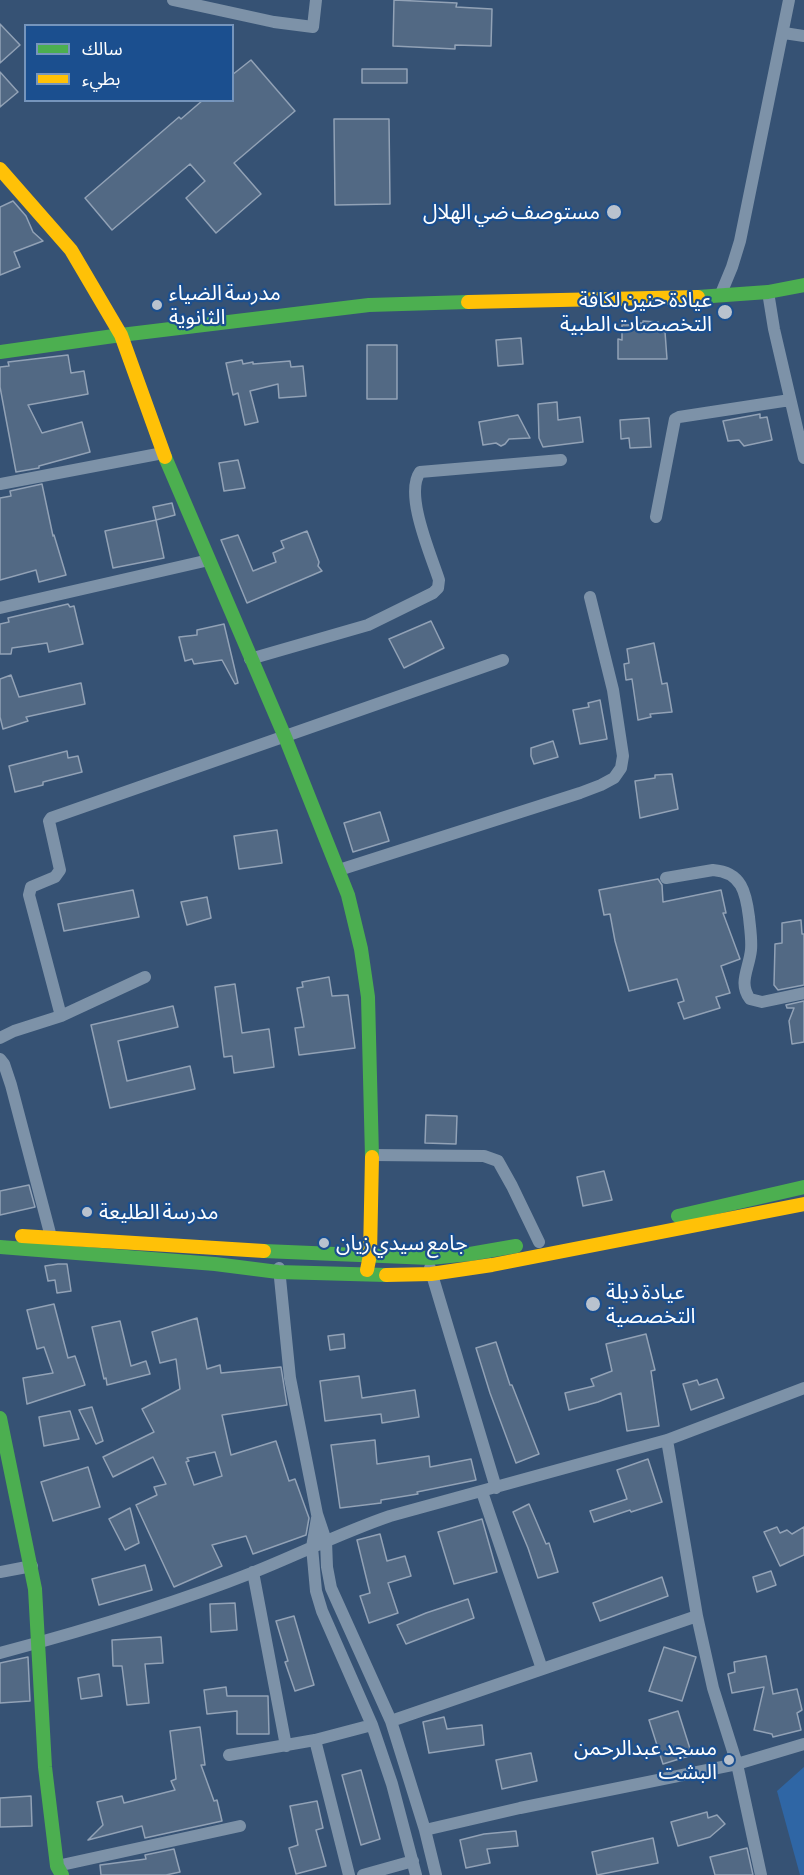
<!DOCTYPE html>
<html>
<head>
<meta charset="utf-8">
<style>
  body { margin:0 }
  #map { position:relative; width:804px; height:1875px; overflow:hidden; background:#365274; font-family:"Asap Condensed","Noto Sans Arabic",sans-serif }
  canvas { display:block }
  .legend { position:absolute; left:24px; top:24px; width:210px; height:78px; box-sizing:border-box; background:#1b4f8f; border:2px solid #7695bc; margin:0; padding:8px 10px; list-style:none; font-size:18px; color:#fff }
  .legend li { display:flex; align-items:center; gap:12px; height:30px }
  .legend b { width:30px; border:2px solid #7695bc }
</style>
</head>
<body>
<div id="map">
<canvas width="804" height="1875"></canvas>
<ul class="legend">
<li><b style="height:8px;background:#4caf50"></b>سالك</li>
<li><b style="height:8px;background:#ffc107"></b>بطيء</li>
</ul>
</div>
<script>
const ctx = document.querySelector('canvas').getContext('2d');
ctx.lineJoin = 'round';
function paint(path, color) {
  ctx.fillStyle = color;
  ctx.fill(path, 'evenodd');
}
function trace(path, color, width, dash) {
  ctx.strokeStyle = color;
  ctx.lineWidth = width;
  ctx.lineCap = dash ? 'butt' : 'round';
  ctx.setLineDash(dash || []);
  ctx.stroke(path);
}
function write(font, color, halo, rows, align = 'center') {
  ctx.font = font + ' "Asap Condensed","Noto Sans Arabic",sans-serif';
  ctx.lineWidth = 4.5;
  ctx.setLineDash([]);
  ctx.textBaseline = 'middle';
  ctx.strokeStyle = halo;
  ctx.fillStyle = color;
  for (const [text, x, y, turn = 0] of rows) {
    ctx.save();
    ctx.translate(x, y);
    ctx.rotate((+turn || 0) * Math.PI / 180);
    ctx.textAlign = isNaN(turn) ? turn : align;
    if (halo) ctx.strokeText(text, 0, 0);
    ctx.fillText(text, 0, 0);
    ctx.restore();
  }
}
const green = new Path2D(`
  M804 1767V1875H800L777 1791Z`);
const building = new Path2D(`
  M394 0 457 3 456 7 492 9 491 46 455 45V49L393 46Z
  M0 24 20 45 0 63Z
  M251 60 295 111 234 163 261 194 216 233 186 198 205 181 190 164 112 230 85 198 179 117 181 119 203 100H232V75Z
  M362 69H407V83H362Z
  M0 72 18 92 0 107Z
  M334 119H389L390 204 335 205Z
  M13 201 26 216 33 232 43 241 14 252 20 267 0 275V207Z
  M643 321 658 322V332H665L667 359H618V339L622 340V325H636V323H643Z
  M521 338 523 364 498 366 496 340Z
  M367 345H397V399H367Z
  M68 355 71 373 84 371 88 394 28 405 42 433 82 422 90 452 39 466V468L16 472 0 387V367L9 366 8 362Z
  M242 360 243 364 253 362V364L290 361 291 367 303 366 306 396 279 398 278 384 250 391 258 422 245 425 238 393 233 395 226 363Z
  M557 402 558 420 580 417 583 442 543 447 539 438 538 404Z
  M760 414V418L767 417 772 440 744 446 739 440 728 441 723 421Z
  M518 415 530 438 509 439 505 444 501 446 496 443 483 445 479 422Z
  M649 418 651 447 630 448 629 438 621 439 620 420Z
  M238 460 245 488 224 491 219 463Z
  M42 484 53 536 54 535 66 575 39 582 36 570 0 580V498L11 496 10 491Z
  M172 503 175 515 156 520 153 507Z
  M156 520 164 558 113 568 105 531Z
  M307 531 319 562 318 566 322 571 247 603 221 540 238 535 253 571 276 562 273 553 284 548 281 541Z
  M68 604 70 607 74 606 83 644 49 652 47 643 12 648 11 654H0V624L9 622 8 618Z
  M431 621 444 648 404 668 389 639Z
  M224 624 238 683 235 684 222 660 194 664 192 659 185 661 179 637 197 635V630Z
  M654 643 662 684 667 683 672 712 650 714 651 717 638 720 632 679 626 680 624 664 629 663 627 649Z
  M11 675 19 697 81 683 85 704 26 717 28 721 3 729 0 717V679Z
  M600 700 607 739 580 744 573 710 589 707 588 703Z
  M553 741 558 757 534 764 531 756V748Z
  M67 751 68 758 78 756 82 772 43 782V785L15 792 9 766Z
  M672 774 678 809 640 818 635 781 655 778V775Z
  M380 812 389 841 353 852 344 823Z
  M277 830 282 863 239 869 234 836Z
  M658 879 662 885 663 902 721 890 726 913H723L740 959 721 966 730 993 716 997 720 1008 684 1019 678 1003 684 1001 677 979 629 991 615 941 610 914 604 915 599 890Z
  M133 890 139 917 64 931 58 904Z
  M207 897 211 918 187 925 181 902Z
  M801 920 802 934H804V985L778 990 774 985 775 944 782 943V923Z
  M329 977 332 996 348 995 355 1048 299 1055 295 1028 304 1027 297 988 303 987 302 982Z
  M235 984 242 1033 269 1029 274 1067 234 1073 232 1056 224 1057 215 987Z
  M804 1001V1042L792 1044 789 1021 794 1008H787L786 1005Z
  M173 1006 178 1027 118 1041 127 1081 190 1066 195 1089 110 1108 91 1025Z
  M426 1115 457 1116 456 1144 425 1143Z
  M604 1171 612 1200 583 1206 577 1177Z
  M29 1185 35 1207 0 1215V1191Z
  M58 1264H67L71 1291 57 1293 55 1280 48 1281 45 1266Z
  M54 1304 68 1358 75 1356 85 1385 27 1404 23 1378 53 1373 44 1347 37 1349 27 1310Z
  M197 1318 207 1369 220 1365 221 1373 281 1367 287 1405 222 1415 231 1455 276 1441 289 1481 295 1479 309 1518 306 1535 253 1554 246 1536 212 1545 222 1566 174 1587 136 1505 157 1495 154 1487 166 1484 153 1457 113 1477 103 1457 154 1432 142 1409 180 1389 176 1359 160 1363 152 1332ZM215 1452 222 1476 194 1485 186 1462 189 1461 187 1458Z
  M120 1321 131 1366 146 1361 150 1374 107 1385 106 1378 104 1379 92 1327Z
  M344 1334 345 1348 330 1350 328 1336Z
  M646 1334 655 1370 651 1371 659 1426 627 1431 621 1393 598 1402 569 1410 565 1393 594 1386 591 1379 612 1371 606 1344Z
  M496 1342 510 1385H512L539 1454 516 1463 490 1393 476 1348Z
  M359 1376 362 1398 415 1390 419 1417 382 1423 381 1414 325 1421 320 1381Z
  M717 1379 724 1398 691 1410 683 1384 697 1380 699 1385Z
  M92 1407 103 1441 96 1444 79 1410Z
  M70 1411 79 1439 44 1446 39 1417Z
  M375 1440 377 1464 429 1456 430 1467 471 1459 476 1480 417 1492 418 1494 381 1500V1503L340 1508 331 1445Z
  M648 1459 662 1502 631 1512 630 1510 594 1522 590 1511 627 1499 617 1470Z
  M88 1467 100 1507 53 1521 41 1482Z
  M529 1504 546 1544 549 1543 558 1572 538 1578 528 1548 513 1512Z
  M130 1508 139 1543 125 1550 109 1519Z
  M482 1519 497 1572 454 1584 438 1532Z
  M777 1527 780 1533 787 1530 792 1534 804 1527V1555L780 1566 764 1532Z
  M380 1534 387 1561 405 1556 411 1576 388 1583 398 1613 369 1623 360 1596 370 1593 357 1540Z
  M145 1565 152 1590 99 1605 92 1579Z
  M771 1571 776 1585 757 1592 753 1577Z
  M662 1577 668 1596 600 1621 593 1603Z
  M468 1599 474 1618 406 1644 397 1625 426 1613Z
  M235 1603 237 1630 211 1632 210 1604Z
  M294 1616 314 1685 295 1691 285 1662 288 1661 276 1621Z
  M161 1637 163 1663 145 1664 149 1703 127 1705 122 1666H113L112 1640Z
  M664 1647 696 1657 682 1701 649 1691Z
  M766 1656 773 1694 797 1689 802 1710 797 1713 801 1730 773 1737 772 1734 754 1730 764 1687 732 1693 728 1674 735 1672 734 1662Z
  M28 1657 30 1701 0 1703V1663Z
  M99 1674 102 1696 81 1699 78 1678Z
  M226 1687 227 1696H268L269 1734H237V1711L207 1714 204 1690Z
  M678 1711 692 1755 663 1764 649 1720Z
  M444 1717 447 1729 482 1725 484 1745 429 1753 423 1722Z
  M200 1727 205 1765H201L214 1801 217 1800 222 1821 145 1838 142 1826 88 1840 103 1825 97 1802 122 1796 124 1803 175 1790 171 1781 176 1779 170 1731Z
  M531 1753 537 1781 502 1789 496 1760Z
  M361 1770 380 1839 361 1845 342 1775Z
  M31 1796 32 1826 0 1827V1798Z
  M317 1801 323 1828 316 1830 326 1866 296 1874 289 1848 298 1845 290 1806Z
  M707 1812 708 1818 717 1815 725 1824 710 1837 678 1846 671 1822Z
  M516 1831 518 1846 487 1849 490 1863 466 1868 460 1840 484 1834Z
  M653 1838 658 1863 597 1875 592 1852Z
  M747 1848 753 1875H715L710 1857Z
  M174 1849 180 1872 166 1875H101L100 1865 146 1859 145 1855Z`);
const street = new Path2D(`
  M173 0 274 22 313 27 316 0
  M784 33 804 36
  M768 292 774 329 804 458
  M720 296 732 267 740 241 789 0
  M0 484 163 453
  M656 517 675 419 679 417 790 400
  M0 608 209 560
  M250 659 368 625 433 593 438 588 439 580C431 555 404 494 420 472L561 460
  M339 870 580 793 601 785 614 778 621 768 623 756 613 690 590 597
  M666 878 713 870C742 872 746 893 749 917 750 928 752 939 751 950 749 969 738 983 750 999L762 1002 804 993
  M61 1016 29 895 31 887 55 877 60 870 49 821 51 818 503 660
  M0 1038 14 1031 61 1016 145 977
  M0 1059 4 1064 11 1085 51 1237
  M372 1155 484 1156 498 1161 512 1186 539 1242
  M279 1268 290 1378 317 1514 326 1541 327 1567 331 1588 391 1721 425 1830 436 1875
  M430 1268 496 1488
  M667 1440 697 1616 713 1688 737 1764 761 1875
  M482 1492 542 1669
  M317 1518 312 1547 316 1591 322 1611 372 1725 392 1784 416 1875
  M0 1572 32 1566
  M253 1572 286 1746
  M0 1653C86 1630 171 1605 254 1572 299 1554 343 1532 390 1516L667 1440 804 1388
  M391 1721 697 1616
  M315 1740 349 1875
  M229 1755 315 1740 372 1725
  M425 1830 520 1808 737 1764 804 1744
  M57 1866 240 1826
  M363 1875 413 1861`);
const fast = new Path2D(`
  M698 297 768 292 804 285
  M0 352 121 335 369 305 468 302
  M165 457 285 737 348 895 361 949 368 997 372 1157
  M678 1216 804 1187
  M0 1247 215 1264 278 1272 386 1275
  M264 1251 430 1258 470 1254 516 1246
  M0 1418 35 1589 45 1767 57 1866 62 1875`);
const slow = new Path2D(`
  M0 169 71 250 121 335 165 457
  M468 302 698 297
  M22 1236 264 1251
  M367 1270 370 1255 372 1157
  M386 1275 431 1274 492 1265 804 1204`);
const markers = [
  [614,212,8,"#b9c2ce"],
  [157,305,6,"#b9c2ce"],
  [725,312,8,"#b9c2ce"],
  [87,1212,6,"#b9c2ce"],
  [324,1243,6,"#b9c2ce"],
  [593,1304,8,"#b9c2ce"],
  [729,1760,6,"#b9c2ce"]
];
const poiNames = [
  ["مستوصف ضي الهلال",600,212,"right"],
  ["مدرسة الضياء",169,293],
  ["الثانوية",169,317],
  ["عيادة حنين لكافة",712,300,"right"],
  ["التخصصات الطبية",712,324,"right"],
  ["مدرسة الطليعة",99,1212],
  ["جامع سيدي زيان",336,1243],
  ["عيادة ديلة",606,1292],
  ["التخصصية",606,1316],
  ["مسجد عبدالرحمن",717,1748,"right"],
  ["البشت",717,1772,"right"]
];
paint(green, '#2f66a5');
paint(building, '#526984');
trace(building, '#92a2b6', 1.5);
trace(street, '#7d92a8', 12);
trace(fast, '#4caf50', 14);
trace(slow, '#ffc107', 14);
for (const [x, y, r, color] of markers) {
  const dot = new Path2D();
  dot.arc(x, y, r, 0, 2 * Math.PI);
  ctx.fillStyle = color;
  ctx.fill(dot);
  trace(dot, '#1b4f8f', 2);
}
write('21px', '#fff', '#1b4f8f', poiNames, 'left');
</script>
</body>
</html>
